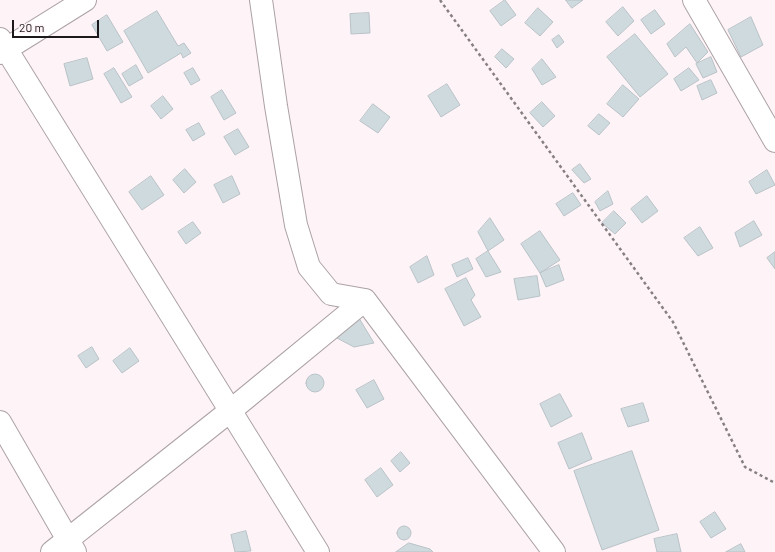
<!DOCTYPE html>
<html>
<head>
<meta charset="utf-8">
<style>
  body { margin:0 }
  #map { position:relative; width:775px; height:552px; overflow:hidden; background:#fef4f7; font-family:Barlow,sans-serif }
  canvas { display:block }
  .scale { position:absolute; left:12px; top:20px; width:87px; height:18px; box-sizing:border-box; border:2px solid #1d191a; border-top:0; padding-left:5px; font-size:12px; line-height:14px; white-space:nowrap; color:#1d191a; -webkit-text-stroke:3px #fef4f7; paint-order:stroke }
</style>
</head>
<body>
<div id="map">
<canvas width="775" height="552"></canvas>
<div class="scale">20 m</div>
</div>
<script>
const ctx = document.querySelector('canvas').getContext('2d');
ctx.lineJoin = 'round';
function paint(path, color) {
  ctx.fillStyle = color;
  ctx.fill(path, 'evenodd');
}
function trace(path, color, width, dash) {
  ctx.strokeStyle = color;
  ctx.lineWidth = width;
  ctx.lineCap = dash ? 'butt' : 'round';
  ctx.setLineDash(dash || []);
  ctx.stroke(path);
}
const building = new Path2D(`
  M505 0 516 15 501 26 490 11Z
  M566 0H583L572 8Z
  M623 7 634 21 618 36 606 22Z
  M538 8 553 22 540 36 525 23Z
  M655 10 665 24 651 34 641 20Z
  M157 11 178 46 184 43 191 53 183 58 181 53 148 73 124 31Z
  M369 13 370 33 351 34 350 14Z
  M107 15 123 42 107 51 92 25Z
  M751 17 763 45 741 57 728 30Z
  M690 24 708 52 697 63 686 47 675 57 667 44Z
  M635 34 668 74 640 97 607 57Z
  M559 35 564 42 557 48 552 40Z
  M502 49 514 59 506 68 495 57Z
  M711 57 717 72 703 78 696 64Z
  M87 58 93 79 70 86 64 64Z
  M542 59 556 77 542 85 532 69Z
  M136 65 143 78 129 86 122 74Z
  M114 68 132 97 121 103 104 74Z
  M193 68 200 80 191 85 184 73Z
  M689 68 699 80 681 91 674 79Z
  M711 80 717 93 702 100 697 86Z
  M447 84 460 105 441 117 428 96Z
  M623 85 639 99 623 117 607 104Z
  M222 90 236 113 224 120 211 97Z
  M163 96 173 109 161 119 151 106Z
  M542 102 555 116 543 127 530 113Z
  M373 104 390 117 378 133 360 121Z
  M599 114 610 123 599 135 588 126Z
  M199 123 205 134 193 141 186 130Z
  M238 129 249 147 235 155 224 137Z
  M580 164 591 179 584 183 572 170Z
  M185 169 196 182 184 193 173 180Z
  M767 170 775 185 756 194 749 182Z
  M151 176 164 195 142 210 129 192Z
  M232 176 240 194 223 203 214 185Z
  M608 191 613 204 600 211 595 202Z
  M573 193 581 205 564 216 556 204Z
  M647 196 658 211 642 223 631 209Z
  M614 211 626 223 615 234 602 223Z
  M490 218 504 240 488 251 478 232Z
  M754 221 762 235 740 247 735 233Z
  M193 222 201 233 186 244 178 232Z
  M700 227 713 248 698 256 684 238Z
  M540 231 560 260 540 273 521 244Z
  M488 251 501 272 486 277 476 259Z
  M775 252V269L767 258Z
  M427 256 434 275 418 283 410 267Z
  M468 258 473 269 457 277 452 265Z
  M559 265 564 280 546 287 540 273Z
  M537 276 540 296 518 300 514 279Z
  M466 278 475 295 471 300 481 317 464 326 445 289Z
  M359 318 374 343 354 347 335 337Z
  M92 347 99 359 86 368 78 356Z
  M130 348 139 361 122 373 113 361Z
  M306 383a9 9 0 1 1 18 0a9 9 0 1 1-18 0Z
  M374 380 384 399 367 408 356 390Z
  M560 394 572 416 551 427 540 404Z
  M643 403 649 421 628 427 621 409Z
  M582 433 592 459 569 469 558 443Z
  M632 451 659 530 602 550 574 471Z
  M401 452 410 463 400 472 391 461Z
  M381 468 393 485 377 497 365 480Z
  M715 512 726 529 711 538 700 522Z
  M397 533a7 7 0 1 1 14 0a7 7 0 1 1-14 0Z
  M246 531 251 551 235 552 231 535Z
  M677 534 681 552H657L654 539Z
  M409 543 430 549 433 552H396Z
  M741 544 745 552H726Z`);
const path = new Path2D(`
  M440 0 673 322 745 467 775 483`);
const street = new Path2D(`
  M261 0 276 106 296 225 309 267 331 294 365 300 554 552
  M694 0 775 141
  M0 39 318 552
  M0 53 85 0
  M0 422 75 552
  M52 552 230 411 365 300`);
paint(building, '#cfdade');
trace(building, '#b8c2c7', 1);
trace(street, '#aca2a5', 24);
trace(path, '#878082', 2.5, [3, 3]);
trace(street, '#fff', 22);
</script>
</body>
</html>
